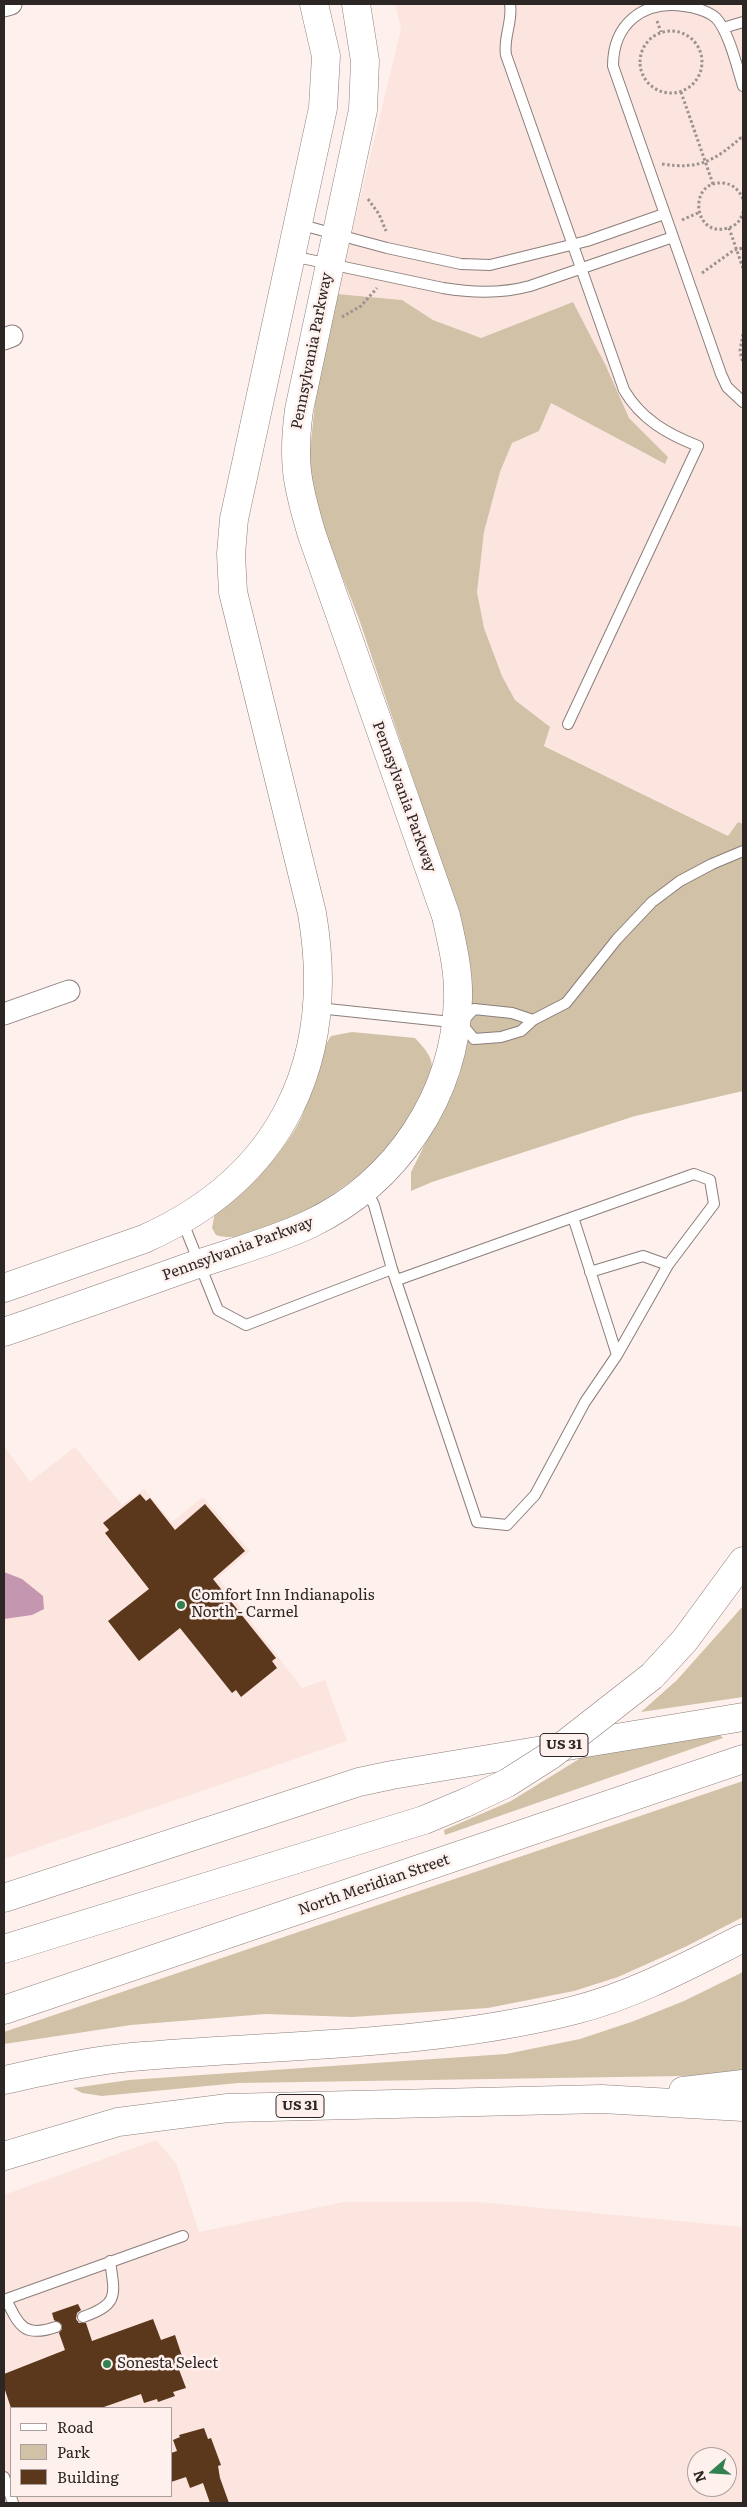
<!DOCTYPE html>
<html>
<head>
<meta charset="utf-8">
<style>
  body { margin:0 }
  #map { position:relative; width:747px; height:2507px; overflow:hidden; background:#fef0ec; font-family:Literata,serif }
  canvas { display:block }
  .frame { position:absolute; inset:0; border:5px solid #2c2625; pointer-events:none }
  .legend { position:absolute; left:10px; top:2407px; width:162px; height:90px; box-sizing:border-box; background:#fef0ec; border:1px solid #aa9f9c; margin:0; padding:6px 9px; list-style:none; font-size:15px; color:#2c2625 }
  .legend li { display:flex; align-items:center; gap:10px; height:25px }
  .legend b { width:25px; border:1px solid #aa9f9c }
  .north { position:absolute; left:687px; top:2447px; width:50px; height:50px; box-sizing:border-box; background:#fef0ec; border:1px solid #aa9f9c; border-radius:50%; rotate:251deg; font-size:14px; font-weight:700; line-height:20px; text-align:center; color:#2c2625 }
  .north::after { content:''; display:block; margin:auto; width:18px; height:22px; background:#318151; clip-path:polygon(50% 0,100% 100%,50% 72%,0 100%) }
</style>
</head>
<body>
<div id="map">
<canvas width="747" height="2507"></canvas>
<div class="frame"></div>
<ul class="legend">
<li><b style="height:6px;background:#fff"></b>Road</li>
<li><b style="height:14px;background:#d1c1a6"></b>Park</li>
<li><b style="height:14px;background:#5b371c"></b>Building</li>
</ul>
<div class="north">N</div>
</div>
<script>
const ctx = document.querySelector('canvas').getContext('2d');
ctx.lineJoin = 'round';
function paint(path, color) {
  ctx.fillStyle = color;
  ctx.fill(path, 'evenodd');
}
function trace(path, color, width, dash) {
  ctx.strokeStyle = color;
  ctx.lineWidth = width;
  ctx.lineCap = dash ? 'butt' : 'round';
  ctx.setLineDash(dash || []);
  ctx.stroke(path);
}
function write(font, color, halo, rows, align = 'center') {
  ctx.font = font + ' Literata,serif';
  ctx.lineWidth = 5;
  ctx.setLineDash([]);
  ctx.textBaseline = 'middle';
  ctx.strokeStyle = halo;
  ctx.fillStyle = color;
  for (const [text, x, y, turn = 0] of rows) {
    ctx.save();
    ctx.translate(x, y);
    ctx.rotate((+turn || 0) * Math.PI / 180);
    ctx.textAlign = isNaN(turn) ? turn : align;
    if (halo) ctx.strokeText(text, 0, 0);
    ctx.fillText(text, 0, 0);
    ctx.restore();
  }
}
const built = new Path2D(`
  M395 4H743V824L738 822 728 836 544 745 550 727 515 700 502 676 484 628 477 592 478 580 484 532 500 472 512 443 539 431 551 403 664 464 668 457 629 418 606 366 573 302 481 338 433 320 402 300 337 294 401 29Z
  M4 1446 30 1482 75 1447 122 1505 144 1489 172 1522 203 1497 250 1551 218 1578 302 1688 325 1680 347 1741 4 1859Z
  M156 2140 176 2163 199 2232 344 2202H478L743 2227V2503H4V2195ZM11 2408H171V2496H11ZM697 2457H727V2487H697Z`);
const green = new Path2D(`
  M337 294 402 300 433 320 481 338 573 302 606 366 629 418 668 457 665 464 551 403 539 431 512 443 500 472 484 532 477 592 484 628 502 676 515 700 550 727 544 746 728 836 738 822 743 824V1091L635 1116 432 1182 411 1191V1172L460 1074 468 953 451 891 359 619 311 498 307 479 316 394Z
  M352 1032 415 1038C422 1046 432 1055 432 1067 433 1081 423 1094 416 1105 408 1118 401 1136 390 1147 358 1181 263 1250 216 1235L212 1228 215 1212C247 1190 286 1152 302 1116 313 1090 315 1060 331 1036Z
  M743 1606V1697L641 1712 677 1680Z
  M720 1735 723 1738 445 1835 444 1830 511 1801 584 1756Z
  M743 1781V1917L687 1946 618 1977 574 1991 488 2008 352 2017 266 2014 131 2025 4 2044V2032Z
  M743 1972V2075L238 2083 102 2096 82 2093 73 2088 129 2080 506 2054 580 2039 634 2021 684 2001Z`);
const water = new Path2D(`
  M4 1572 22 1579 43 1596 44 1609 32 1615 4 1619Z`);
const building = new Path2D(`
  M140 1494 146 1501 150 1498 175 1530 205 1504 245 1551 213 1579 276 1658 272 1661 277 1668 241 1697 236 1690 232 1693 180 1628 139 1661 108 1621 149 1589 105 1533 109 1530 103 1523Z
  M78 2304 81 2310 77 2313 76 2319 79 2323H86L92 2341 153 2319 161 2340 175 2335 185 2365 178 2367 186 2388 173 2392 175 2396 158 2402 157 2399 144 2403 141 2394 101 2408H11L4 2387V2374L65 2350 59 2333 62 2329V2325L54 2320 52 2313Z
  M204 2428 208 2439 211 2438 221 2465 218 2466 220 2478 229 2503H210L203 2483 190 2488 186 2477 171 2482V2453L177 2451 173 2440 180 2437 179 2435Z`);
const path = new Path2D(`
  M657 21 661 32
  M640 62a31 31 0 1 1 62 0a31 31 0 1 1-62 0Z
  M681 92 713 184
  M662 164C701 170 715 160 743 136V137
  M368 199 379 214 386 231
  M743 199C739 190 733 184 723 183 687 180 693 239 728 228 736 226 741 220 743 212
  M682 220 698 213
  M729 228 743 268
  M702 273 734 250 743 248
  M342 317 361 306 377 288
  M743 334 740 351 743 363`);
const service = new Path2D(`
  M510 4C513 22 503 37 506 55L624 390C641 419 667 434 698 446L568 724
  M723 28 743 22
  M743 86C737 67 729 32 716 18 708 11 694 7 684 6 643 0 613 24 613 66L721 374 727 387 743 402
  M298 224 387 248 461 264 490 265 587 241 664 214
  M292 256 443 288C473 293 501 294 530 286L673 237
  M318 1008 461 1023 474 1039 501 1037 521 1031 533 1020 566 1003 617 939 652 902 680 881 712 864 743 851
  M462 1022 474 1009 512 1013 533 1020
  M366 1189 374 1205 392 1269 477 1522 507 1525 535 1495 585 1402 617 1355 668 1265 714 1204 710 1180 694 1174 397 1280
  M573 1217 617 1355
  M182 1220 218 1310 246 1325 392 1269
  M590 1272 643 1256 668 1265
  M6 2299C19 2326 24 2338 56 2327
  M4 2300 183 2236
  M83 2317C119 2304 115 2296 110 2261
  M4 2477 13 2503`);
const minor = new Path2D(`
  M4 6 11 4
  M4 339 12 336
  M4 1014 69 991`);
const secondary = new Path2D(`
  M4 1288 144 1239C283 1177 337 1060 312 913L233 592 231 554 234 519 323 108 326 56 314 4
  M4 1332C66 1311 127 1289 189 1267 229 1253 272 1242 310 1224 397 1182 455 1096 458 999 459 971 452 943 446 916L312 535C297 485 292 462 299 410L363 110 365 61 356 4`);
const motorway = new Path2D(`
  M652 1676 685 1640 743 1561
  M4 1898 359 1782 392 1775 743 1717
  M4 1949 424 1820 467 1802
  M4 2010 743 1759
  M4 2080C46 2071 88 2061 132 2057 280 2044 430 2047 575 2010 634 1995 689 1965 743 1938
  M683 2091 743 2084
  M4 2156 118 2122 228 2108 602 2099 743 2107`);
const motorwayBridge = new Path2D(`
  M467 1802 507 1783 551 1755 652 1676`);
const markers = [
  [181,1605,5,"#318151"],
  [107,2364,5,"#318151"]
];
const shields = [
  [564,1745,48],
  [300,2106,48]
];
const shieldNames = [
  ["US 31",564,1745],
  ["US 31",300,2106]
];
const streetNames = [
  ["Pennsylvania Parkway",312,351,-79],
  ["Pennsylvania Parkway",404,797,70],
  ["Pennsylvania Parkway",238,1249,-20],
  ["North Meridian Street",374,1885,-19]
];
const poiNames = [
  ["Comfort Inn Indianapolis",191,1596],
  ["North - Carmel",191,1613],
  ["Sonesta Select",117,2364]
];
paint(built, '#fce4df');
paint(green, '#d1c1a6');
paint(water, '#c496b0');
paint(building, '#5b371c');
trace(service, '#8b7e7b', 12);
trace(minor, '#8b7e7b', 23);
trace(secondary, '#8b7e7b', 29);
trace(motorway, '#8b7e7b', 29);
trace(path, '#9c928f', 3, [2.5, 2.5]);
trace(service, '#fff', 10);
trace(minor, '#fff', 21);
trace(secondary, '#fff', 28);
trace(motorway, '#fff', 28);
trace(motorwayBridge, '#8b7e7b', 29, []);
trace(motorwayBridge, '#fff', 28);
for (const [x, y, r, color] of markers) {
  const dot = new Path2D();
  dot.arc(x, y, r, 0, 2 * Math.PI);
  ctx.fillStyle = color;
  ctx.fill(dot);
  trace(dot, '#fef0ec', 2);
}
for (const [x, y, w] of shields) {
  const box = new Path2D();
  box.roundRect(x - w / 2, y - 11.5, w, 23, 4);
  ctx.fillStyle = '#fef0ec';
  ctx.fill(box);
  trace(box, '#2c2625', 1);
}
write('bold 14px', '#2c2625', null, shieldNames);
write('15px', '#2c2625', '#fef0ec', streetNames);
write('15px', '#2c2625', '#fef0ec', poiNames, 'left');
</script>
</body>
</html>
